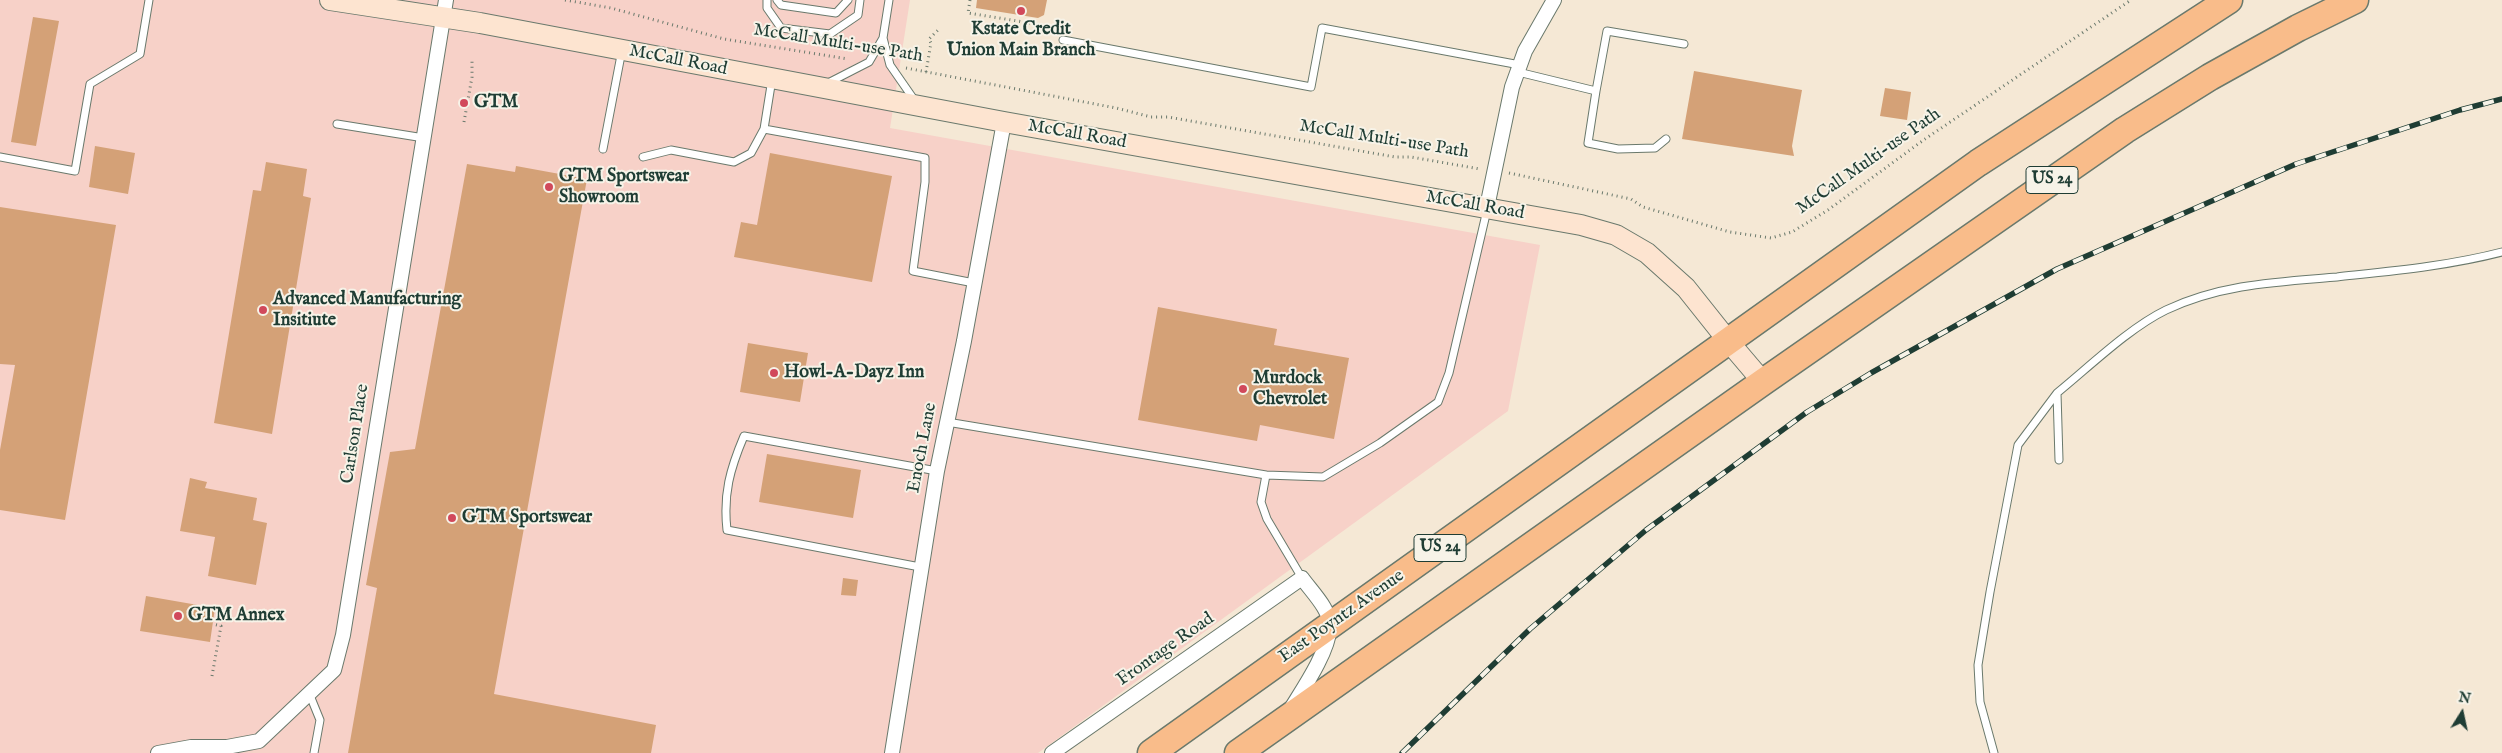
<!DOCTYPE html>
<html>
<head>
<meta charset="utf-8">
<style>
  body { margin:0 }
  #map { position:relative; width:2502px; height:753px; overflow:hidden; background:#f5e8d5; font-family:"IM FELL English",serif }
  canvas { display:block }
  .north { position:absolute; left:2437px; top:688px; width:50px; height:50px; -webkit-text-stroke:4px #f7f3e8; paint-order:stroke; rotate:10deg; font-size:14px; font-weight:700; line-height:20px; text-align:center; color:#1f3d34 }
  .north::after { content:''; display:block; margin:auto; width:18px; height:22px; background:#1f3d34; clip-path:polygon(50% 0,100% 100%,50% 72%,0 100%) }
</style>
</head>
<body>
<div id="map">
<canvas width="2502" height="753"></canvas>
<div class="north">N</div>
</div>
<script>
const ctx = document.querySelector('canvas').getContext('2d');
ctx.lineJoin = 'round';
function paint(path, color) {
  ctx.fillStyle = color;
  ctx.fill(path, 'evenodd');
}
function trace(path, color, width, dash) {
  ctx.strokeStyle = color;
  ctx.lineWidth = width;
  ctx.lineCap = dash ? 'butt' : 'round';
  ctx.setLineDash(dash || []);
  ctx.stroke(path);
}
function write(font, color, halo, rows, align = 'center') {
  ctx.font = font + ' "IM FELL English",serif';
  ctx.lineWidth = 4;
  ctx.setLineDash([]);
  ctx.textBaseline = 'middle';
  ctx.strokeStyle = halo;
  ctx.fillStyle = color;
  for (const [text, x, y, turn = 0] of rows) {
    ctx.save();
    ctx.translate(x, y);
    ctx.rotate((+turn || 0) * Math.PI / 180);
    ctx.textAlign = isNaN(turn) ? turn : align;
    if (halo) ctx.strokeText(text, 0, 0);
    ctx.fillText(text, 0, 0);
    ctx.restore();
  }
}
const built = new Path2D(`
  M0 0H910L890 128 1540 245 1508 411 1038 753H0Z`);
const building = new Path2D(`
  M977 0H1047L1044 15 1038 18 976 8Z
  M33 17 59 21 36 146 11 142Z
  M1694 71 1802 90 1792 146 1794 156 1682 139Z
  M1885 88 1911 92 1907 120 1880 116Z
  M95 146 135 153 128 194 89 187Z
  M770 153 892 176 872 282 734 257 741 222 757 225Z
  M266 162 307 169 303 196 311 198 272 434 214 423 253 190 261 191Z
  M467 164 515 172 516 166 587 179 494 694 656 725 651 753H348L377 588 366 585 390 452 415 449Z
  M0 207 116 225 65 520 0 510V450L15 365 0 364Z
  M1158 307 1277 329 1274 345 1349 358 1334 439 1260 425 1257 441 1138 420Z
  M748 343 808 353 800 402 740 392Z
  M767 454 861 470 853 518 759 502Z
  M190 478 207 482 205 488 257 498 253 520 267 523 256 585 208 576 215 537 180 531Z
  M843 578 858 580 856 596 841 595Z
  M146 596 215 608 210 642 140 631Z`);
const path = new Path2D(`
  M565 0 611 8 724 39 848 59
  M970 0 968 13 1061 28
  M906 68 1116 108 1151 117H1168L1395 157H1411L1480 169
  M926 72 931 43 929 39 940 28
  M464 122 472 77V61
  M1509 173 1631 199 1643 207 1730 232 1771 238 1792 232 1828 210 1925 139 2131 0
  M212 676 221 626 213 624`);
const lane = new Path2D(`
  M767 0V8L781 28 830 34 858 15 860 0
  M777 0 781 5 836 13 848 0
  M883 38 890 65 915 101
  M1063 40 1311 87 1322 28 1520 65
  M1518 72 1596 91 1607 31 1684 44
  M828 83 869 62 883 38 889 0
  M1596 91 1588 143 1618 149 1655 148 1666 139
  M337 124 424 138
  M764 129 925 158V182L913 271 974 283
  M603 149 622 50
  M0 157 75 171 90 84 140 54 149 0
  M643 157 671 150 734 162 751 153 764 129 772 79
  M947 422 1266 475 1323 477 1380 443 1438 402 1449 373 1487 210
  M2059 460 2057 393C2089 367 2129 328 2166 310 2221 284 2277 282 2337 277 2392 271 2448 266 2502 252
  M1266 475 1261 502 1267 519 1302 578
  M920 567 727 530C723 494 730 469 744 436L937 471
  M309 693 320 720 314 753
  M1994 753 1980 702 1978 665 1990 592 2018 445 2057 393`);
const street = new Path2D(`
  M1487 207 1512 87 1525 51 1554 0
  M158 753 191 747H227L259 741 334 670 343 635 446 0
  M892 753 937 471 964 341 1004 122
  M1052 753 1302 578C1311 591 1331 610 1330 627 1328 652 1305 686 1292 707`);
const secondary = new Path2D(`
  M330 0 480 23 1004 122 1581 225 1616 235 1647 253 1686 288 1729 342 1763 382`);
const highway = new Path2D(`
  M1151 753 1978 163 2229 0
  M1238 753 1763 382 2125 130 2210 77 2298 28 2355 0`);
const rail = new Path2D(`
  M1402 753 1530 629 1646 530 1807 412 1871 373 2057 269 2296 164 2460 110 2502 99`);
const markers = [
  [1021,11,5,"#d1495b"],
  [464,103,5,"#d1495b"],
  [549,187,5,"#d1495b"],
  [263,310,5,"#d1495b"],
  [774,373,5,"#d1495b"],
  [1243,389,5,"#d1495b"],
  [452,518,5,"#d1495b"],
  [178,616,5,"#d1495b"]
];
const shields = [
  [2052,180,52],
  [1440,548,52]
];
const shieldNames = [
  ["US 24",2052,180],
  ["US 24",1440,548]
];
const poiNames = [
  ["Kstate Credit",1021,30,"center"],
  ["Union Main Branch",1021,51,"center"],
  ["GTM",474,103],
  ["GTM Sportswear",559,177],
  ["Showroom",559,198],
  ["Advanced Manufacturing",273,300],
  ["Insitiute",273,321],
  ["Howl-A-Dayz Inn",784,373],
  ["Murdock",1253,379],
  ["Chevrolet",1253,400],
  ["GTM Sportswear",462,518],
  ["GTM Annex",188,616]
];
const streetNames = [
  ["McCall Multi-use Path",838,44,9],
  ["McCall Road",678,61,11],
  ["McCall Road",1077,135,10],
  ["McCall Multi-use Path",1384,140,9],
  ["McCall Multi-use Path",1869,162,-35],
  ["McCall Road",1475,206,10],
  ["Carlson Place",356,434,-81],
  ["Enoch Lane",923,448,-79],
  ["East Poyntz Avenue",1342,617,-35],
  ["Frontage Road",1166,650,-35]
];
paint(built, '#f7d1c8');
paint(building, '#d4a177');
trace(lane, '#6a796c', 9);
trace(street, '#6a796c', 16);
trace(secondary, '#6a796c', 22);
trace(highway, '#6a796c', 29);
trace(path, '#6a796c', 3, [1, 4]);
trace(lane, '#fff', 7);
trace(street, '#fff', 14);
trace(secondary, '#fde4d0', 20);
trace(highway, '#f9bc8a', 26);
trace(rail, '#1f3d34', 5.5);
trace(rail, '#f7f3e8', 4, [11]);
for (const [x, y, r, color] of markers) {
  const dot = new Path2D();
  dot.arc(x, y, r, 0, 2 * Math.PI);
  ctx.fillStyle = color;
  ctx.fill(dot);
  trace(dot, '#f7f3e8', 2);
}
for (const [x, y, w] of shields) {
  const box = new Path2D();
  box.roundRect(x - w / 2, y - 13.5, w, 27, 4);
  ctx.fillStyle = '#f7f3e8';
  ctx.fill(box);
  trace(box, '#1f3d34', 1);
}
write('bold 16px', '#1f3d34', null, shieldNames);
write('bold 18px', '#1f3d34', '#f7f3e8', poiNames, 'left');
write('18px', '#1f3d34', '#f7f3e8', streetNames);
</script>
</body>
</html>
